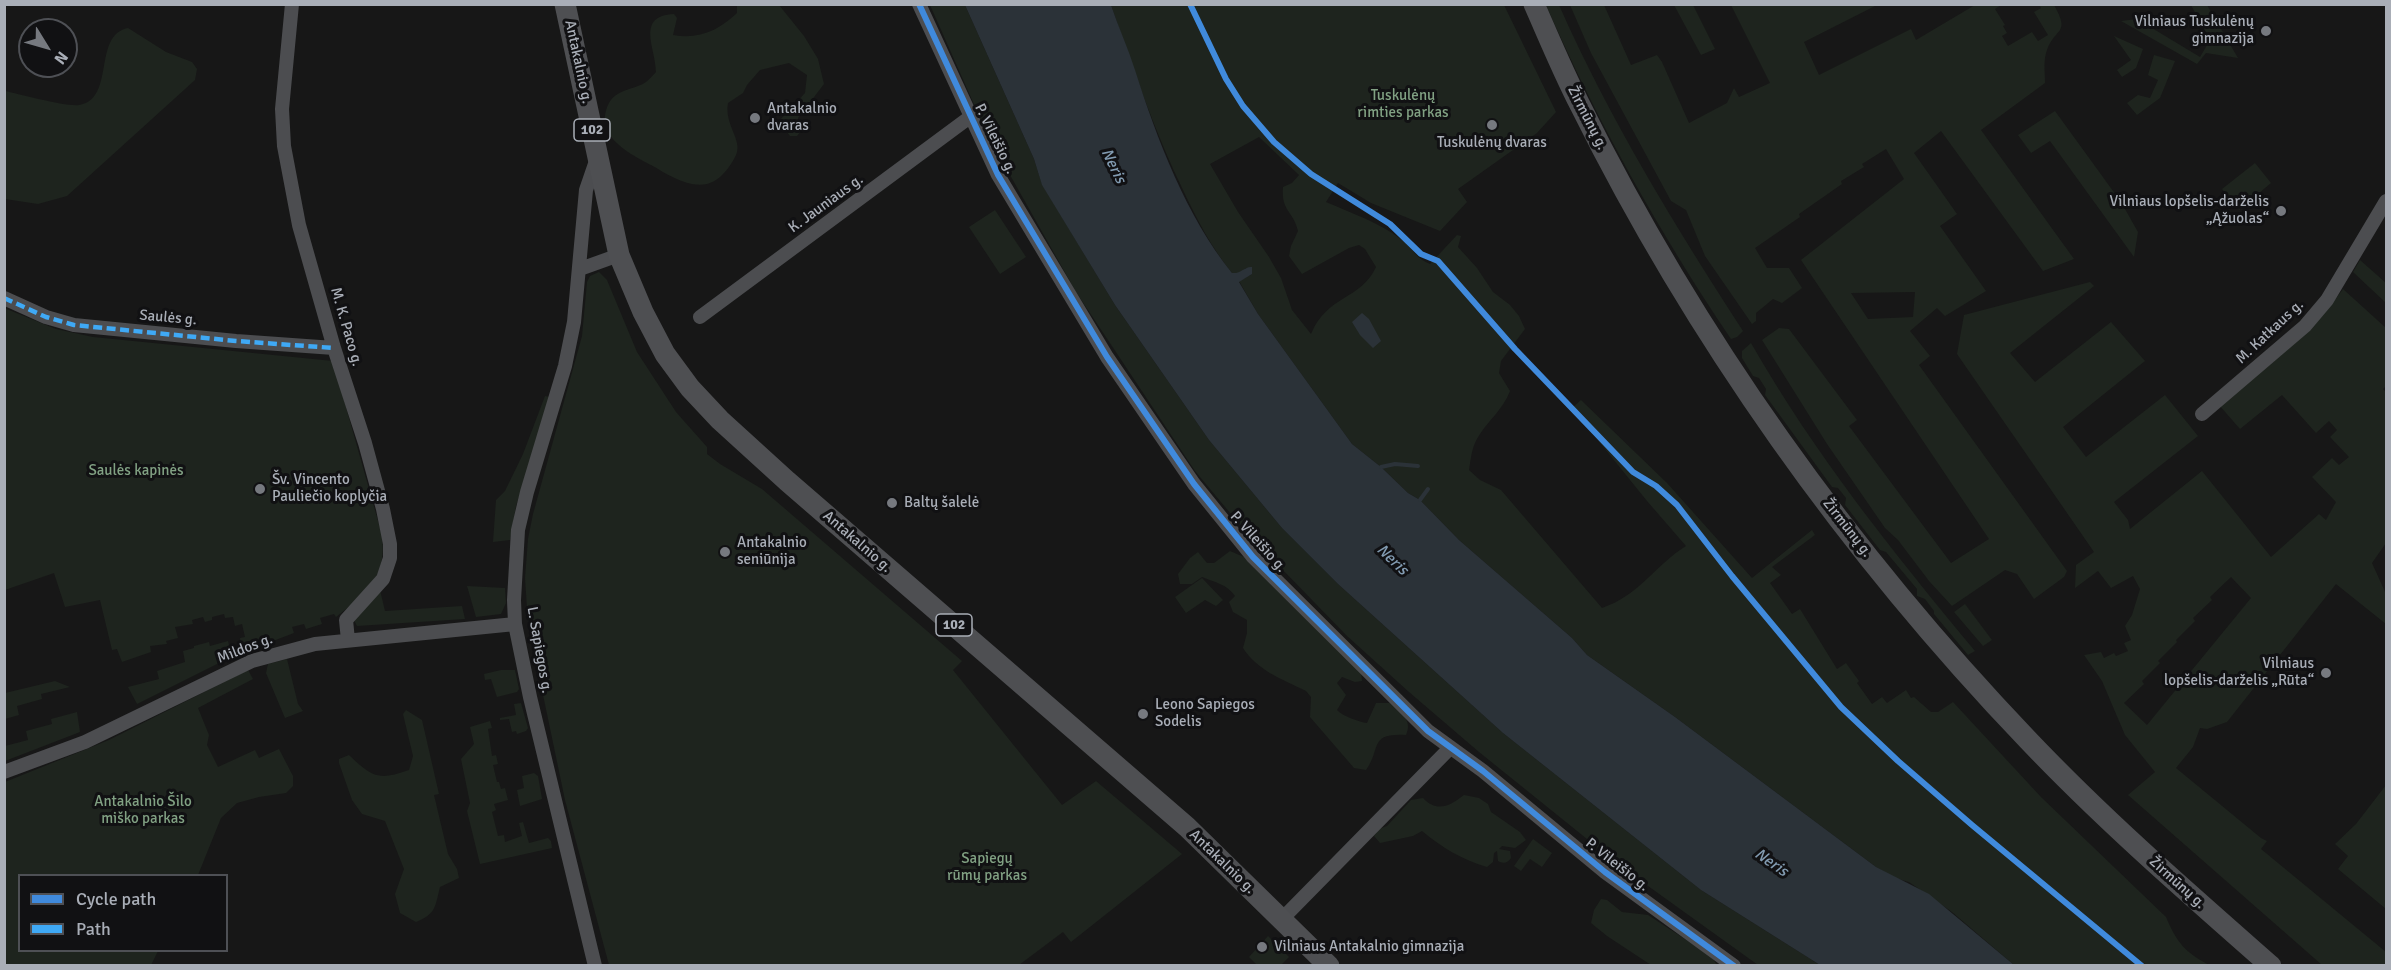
<!DOCTYPE html>
<html>
<head>
<meta charset="utf-8">
<style>
  body { margin:0 }
  #map { position:relative; width:2391px; height:970px; overflow:hidden; background:#171717; font-family:Signika,sans-serif }
  canvas { display:block }
  .frame { position:absolute; inset:0; border:6px solid #a9aeb7; pointer-events:none }
  .legend { position:absolute; left:18px; top:874px; width:210px; height:78px; box-sizing:border-box; background:#111113; border:2px solid #4e5055; margin:0; padding:8px 10px; list-style:none; font-size:18px; color:#a9aeb7 }
  .legend li { display:flex; align-items:center; gap:12px; height:30px }
  .legend b { width:30px; border:2px solid #4e5055 }
  .north { position:absolute; left:18px; top:18px; width:60px; height:60px; box-sizing:border-box; background:#111113; border:2px solid #4e5055; border-radius:50%; rotate:127deg; font-size:16px; font-weight:700; line-height:24px; text-align:center; color:#a9aeb7 }
  .north::after { content:''; display:block; margin:auto; width:21px; height:27px; background:#76797f; clip-path:polygon(50% 0,100% 100%,50% 72%,0 100%) }
</style>
</head>
<body>
<div id="map">
<canvas width="2391" height="970"></canvas>
<div class="frame"></div>
<ul class="legend">
<li><b style="height:8px;background:#408adc"></b>Cycle path</li>
<li><b style="height:8px;background:#3fa9f5"></b>Path</li>
</ul>
<div class="north">N</div>
</div>
<script>
const ctx = document.querySelector('canvas').getContext('2d');
ctx.lineJoin = 'round';
function paint(path, color) {
  ctx.fillStyle = color;
  ctx.fill(path, 'evenodd');
}
function trace(path, color, width, dash) {
  ctx.strokeStyle = color;
  ctx.lineWidth = width;
  ctx.lineCap = dash ? 'butt' : 'round';
  ctx.setLineDash(dash || []);
  ctx.stroke(path);
}
function write(font, color, halo, rows, align = 'center') {
  ctx.font = font + ' Signika,sans-serif';
  ctx.lineWidth = 6;
  ctx.setLineDash([]);
  ctx.textBaseline = 'middle';
  ctx.strokeStyle = halo;
  ctx.fillStyle = color;
  for (const [text, x, y, turn = 0] of rows) {
    ctx.save();
    ctx.translate(x, y);
    ctx.rotate((+turn || 0) * Math.PI / 180);
    ctx.textAlign = isNaN(turn) ? turn : align;
    if (halo) ctx.strokeText(text, 0, 0);
    ctx.fillText(text, 0, 0);
    ctx.restore();
  }
}
const green = new Path2D(`
  M737 5H779L804 36 818 59 824 84 798 118 801 131 797 136H790L779 121 805 93 807 75 789 63 760 70 747 85 743 93 728 103C724 125 743 140 736 155 731 166 720 181 707 184 687 188 667 174 651 165 630 154 594 136 608 105 615 89 634 90 646 82 650 79 653 75 656 72 656 48 635 16 674 14L677 18 673 35C699 40 719 30 737 13Z
  M930 5H965L1034 159 1042 184 1115 305 1209 440 1282 528 1338 584 1503 733 1701 890 1820 965H1758L1623 868 1479 752 1409 692 1347 636 1246 532 1195 471 1076 292 988 136Z
  M1111 5H1504L1556 112 1537 133 1458 189 1467 202 1440 231 1371 203 1338 183 1326 202C1351 213 1381 223 1402 240 1413 248 1416 259 1430 264L1457 235 1461 236 1458 247 1477 268 1493 292 1510 305 1519 316 1525 329 1501 361 1499 373 1510 391C1503 409 1490 419 1480 434 1472 445 1471 457 1469 470L1480 480 1501 490 1602 608C1640 595 1655 565 1686 546L1647 501 1572 408 1581 400 1667 483 1752 578 1812 530 1815 535 1772 567 1781 575 1770 583 1792 614 1800 609 1837 669 1846 663 1859 681 1857 683 1872 704 1882 697 1887 703 1906 690 1911 698 1914 697 1931 712H1938L1953 702 2041 797 2166 917C2177 943 2185 952 2209 965H2014L1952 912 1909 882 1894 878 1876 867 1675 717 1587 655 1572 638 1459 540 1420 500 1408 493 1381 467 1352 444 1258 314 1239 281 1252 274 1246 268 1239 274 1232 273C1212 248 1197 220 1183 190 1154 130 1133 68 1111 5ZM1259 137 1299 175 1292 183 1283 187C1281 212 1293 210 1298 231L1291 246 1289 256 1302 274 1349 248 1359 245 1365 249 1376 267C1361 300 1327 295 1311 334L1292 310 1281 278 1269 257 1238 212 1210 164Z
  M1546 5H1559C1610 120 1675 226 1743 331L1737 337 1731 339C1660 234 1597 121 1546 5Z
  M1570 5H1604L1631 65 1657 55 1662 62 1689 123 1727 103 1734 88 1739 97 1770 83 1731 5H1877L1804 42 1819 75 1911 29 1916 40 1975 5H2001L1995 9 2005 25 2003 26 2007 33 2002 36 2008 46 2032 32 2038 41 2048 35 2034 12 2041 8 2039 5H2054C2071 35 2055 27 2047 50 2043 60 2045 73 2045 83L1981 130 2074 259 2043 271 1941 131 1914 153 1957 214 1940 226 1986 291 1945 316 1937 308 1910 331 1930 356 1919 365 2067 571 2064 577 2034 599 2017 574 2005 570 1952 606 1929 581 1898 540 1885 528 1827 444 1762 340 1779 328 1789 329 1857 420 1849 426 1951 563 1989 539 1801 260 1904 179 1886 149 1862 164 1864 167 1841 181 1842 184 1799 214 1800 217 1755 248 1767 268H1789L1802 288 1782 303 1773 299 1756 313V321L1752 324 1705 256 1686 210 1671 201 1591 53ZM1915 292 1913 317 1868 319 1851 293Z
  M1674 5H1693L1715 49 1701 55Z
  M2191 5H2207L2238 58 2206 53 2197 64 2121 21 2137 19 2200 57 2210 40Z
  M128 28 166 52 192 62 197 69 195 80 67 196 38 204 5 199V91C19 94 67 107 79 105 116 99 92 35 128 28Z
  M2114 36 2143 49 2136 68 2122 77 2117 70 2131 60Z
  M2154 55 2175 61 2160 98 2137 115 2127 103 2138 95 2150 98 2158 80 2148 75Z
  M2055 111 2121 202 2138 232 2134 257 2050 141 2031 153 2018 135Z
  M2255 163 2271 183 2239 210 2222 189Z
  M995 210 1026 257 1000 274 969 227Z
  M2360 260 2386 283V303L2353 272Z
  M599 272 607 280 637 352 676 412 707 447V454L720 464 762 489 962 661 953 670 1062 805 1096 781 1182 854 1071 942 1063 932 1019 965H609L565 800 528 623 525 578 528 539 533 514 582 336 587 282 590 276Z
  M2090 282 2094 286 2010 353 2035 382 2111 322 2145 361 2063 427 2086 457 2165 395 2198 436 2114 502 2128 520 2130 529 2202 471 2271 557 2319 514 2326 520 2336 502 2312 477 2332 458 2339 465 2349 457 2330 437 2337 430 2329 421 2316 433 2282 395 2240 429 2219 405C2264 370 2310 335 2343 289L2386 328V386L2383 389 2386 392V543L2372 563 2386 594V624L2336 584 2227 722 2207 729 2200 728 2193 747 2176 768 2261 838 2267 841 2261 849 2386 952V965H2322L2128 795 2155 772 2125 735 2102 681 2084 655 2101 652 2104 658 2114 653 2116 656 2128 651 2124 643 2131 640 2125 626 2132 615 2140 589 2133 576 2111 588 2098 571 2075 588 2076 565 2094 552 1957 354 1964 315ZM2231 577 2251 598 2147 725 2124 703 2144 684 2142 681 2160 663 2158 661 2177 642 2176 640 2195 621 2193 618 2212 600 2210 597Z
  M4 308 56 329 93 337 333 361 382 535C387 578 368 592 336 617L334 614 320 618 322 624 306 629 304 624 292 627 294 633 231 657 137 704 128 687 159 679 157 671 185 662 183 651 194 648V646L209 642 210 646 228 641 230 649 241 646 240 638 245 637 242 624 235 626 233 617 225 618 224 614 212 617V620L205 622 203 617 192 620 193 624 175 627 178 638 166 641 167 644 150 646 151 652 122 662 117 649 112 650 100 600 65 607 54 573 5 590Z
  M1751 343C1815 455 1893 552 1975 651L1968 655 1934 614V611L1925 599 1917 596V589L1886 552 1880 550 1845 505 1846 498 1838 488 1832 487 1765 395 1766 389 1759 378 1753 376 1742 358V351Z
  M545 396 550 397 516 506 510 540 493 542 496 500 505 491 523 454Z
  M1230 551 1244 557 1361 671 1362 681 1355 682 1342 677 1337 683 1346 695 1337 710C1342 716 1360 722 1367 723L1376 703H1390C1401 713 1413 720 1406 735 1368 733 1382 748 1366 770L1354 768 1310 717 1311 697 1306 691C1282 679 1258 671 1243 648L1247 633V620L1233 612 1229 602 1235 596C1227 584 1214 582 1202 577L1192 584H1180L1178 574 1190 558 1198 552 1207 563H1214Z
  M1202 578 1223 600 1216 606 1205 600 1186 613 1175 597Z
  M467 586 505 588 506 603 501 614 476 617Z
  M380 590 385 611 462 606 465 619 357 626 354 620Z
  M1965 604 1992 640 1983 646 1954 612Z
  M287 659 298 704 303 711 285 718 266 673 268 664Z
  M248 670 253 679 198 708 209 735 207 745 218 767 255 750 259 758 279 749 293 776V786L286 793 259 797 237 803 221 818 198 875 20 876V950L158 951 151 965 5 966V782L109 740Z
  M501 670H515L519 689 517 692 497 697 491 679 485 680 484 674Z
  M55 681 70 687 41 694 42 699 17 706 19 715 5 719V693Z
  M521 703 528 728 526 731 517 734 516 731 512 732 509 719 500 720V718L516 715 514 704Z
  M406 710 422 720 439 794 434 795 448 854 457 869 459 878 440 887C435 907 436 914 416 922L400 913 395 894 404 869 385 821 362 814 352 800 339 763V759L349 755C372 777 378 781 409 770L413 756 403 714Z
  M77 712 80 732 5 761V746L28 740 26 731 52 724 51 719Z
  M490 721 492 728 488 729 492 756 496 755 498 764 493 765 497 782H499L501 789 505 788 508 800 494 804 496 810 492 812 498 836 504 835 505 842 522 836 519 823 523 822 529 843 548 838 551 841 552 848 480 864 467 811 470 803 461 759 474 744 470 727Z
  M534 773 538 776 542 799 520 806 517 790 524 788 522 776Z
  M2386 785V909L2338 869 2348 856 2335 844 2356 824Z
  M1464 795 1479 798 1488 804 1491 812 1520 832 1526 840 1515 848 1502 846 1499 849 1510 851 1511 858C1508 863 1503 864 1498 861L1497 851 1494 853 1493 862 1487 867C1461 859 1444 849 1422 831L1413 836 1380 843 1374 836 1379 829 1387 826 1411 800 1423 798C1437 813 1450 806 1464 795Z
  M1533 839 1552 853 1542 867 1530 859 1521 871 1514 866Z
  M1601 899 1607 900 1622 912 1648 915 1711 956 1717 965H1651L1607 936 1591 923 1594 910Z
  M1268 936 1289 957 1281 965H1257L1249 957Z`);
const water = new Path2D(`
  M965 5H1111C1118 26 1128 48 1135 70 1157 139 1186 216 1232 273 1241 274 1245 266 1252 267V274L1239 282 1258 314 1352 444 1381 467 1408 493 1420 500 1459 540 1572 638 1587 655 1675 717 1876 867 1929 894 2014 965H1820L1701 890 1503 733 1338 584 1282 528 1209 440 1115 305 1042 185 1034 159Z
  M1362 313 1369 319 1381 341 1373 348 1360 335 1352 322Z`);
const stream = new Path2D(`
  M1381 467 1395 464 1418 466
  M1420 500 1428 489`);
const minor = new Path2D(`
  M292 4 282 109 284 146 299 225 334 348 365 443 383 509 390 544V558L383 579 346 620 348 640
  M919 4 998 175 1107 357 1194 484 1253 557 1428 731 1483 771 1605 872 1734 966
  M580 269 619 255
  M4 298 46 317 74 325 236 341 334 348
  M700 317 970 117
  M2202 414 2305 326 2327 300 2386 201
  M4 772 85 742 252 661 315 644 515 624
  M1282 919 1450 748
  M595 966 530 697 515 624 514 600 518 530 527 492 565 366 574 322 586 190 597 158`);
const primary = new Path2D(`
  M565 4 619 255 643 312 665 354 690 388 720 420 787 481 1187 827 1329 966
  M1534 4C1549 38 1563 72 1580 105 1695 337 1849 553 2028 740 2104 820 2188 893 2271 966`);
const quiet = new Path2D(`
  M4 298 46 317 74 325 236 341 334 348`);
const cycleway = new Path2D(`
  M919 4 998 175 1107 357 1194 484 1253 557 1428 731 1483 771 1605 872 1734 966
  M1190 4 1226 79 1243 106 1274 142 1311 174 1390 224 1421 254 1438 261 1515 349 1633 472 1656 486 1677 505 1732 576 1841 707 1898 761 1972 825 2142 966`);
const markers = [
  [2266,31,6,"#76797f"],
  [755,118,6,"#76797f"],
  [1492,125,6,"#76797f"],
  [2281,211,6,"#76797f"],
  [260,489,6,"#76797f"],
  [892,503,6,"#76797f"],
  [725,552,6,"#76797f"],
  [2326,673,6,"#76797f"],
  [1143,714,6,"#76797f"],
  [1262,947,6,"#76797f"]
];
const shields = [
  [592,130,36],
  [954,625,36]
];
const shieldNames = [
  ["102",592,130],
  ["102",954,625]
];
const poiNames = [
  ["Vilniaus Tuskulėnų",2254,22,"right"],
  ["gimnazija",2254,39,"right"],
  ["Antakalnio",767,109],
  ["dvaras",767,126],
  ["Tuskulėnų dvaras",1492,143,"center"],
  ["Vilniaus lopšelis-darželis",2269,202,"right"],
  ["„Ąžuolas“",2269,219,"right"],
  ["Šv. Vincento",272,480],
  ["Pauliečio koplyčia",272,497],
  ["Baltų šalelė",904,503],
  ["Antakalnio",737,543],
  ["seniūnija",737,560],
  ["Vilniaus",2314,664,"right"],
  ["lopšelis-darželis „Rūta“",2314,681,"right"],
  ["Leono Sapiegos",1155,705],
  ["Sodelis",1155,722],
  ["Vilniaus Antakalnio gimnazija",1274,947]
];
const streetNames = [
  ["Antakalnio g.",578,62,78],
  ["Žirmūnų g.",1587,118,63],
  ["P. Vileišio g.",995,139,64],
  ["K. Jauniaus g.",826,204,-36],
  ["Saulės g.",168,318,5],
  ["M. K. Paco g.",346,327,74],
  ["M. Katkaus g.",2270,332,-43],
  ["Žirmūnų g.",1847,528,52],
  ["Antakalnio g.",857,542,41],
  ["P. Vileišio g.",1258,542,48],
  ["Mildos g.",245,649,-21],
  ["L. Sapiegos g.",539,650,80],
  ["Antakalnio g.",1222,862,44],
  ["P. Vileišio g.",1617,865,38],
  ["Žirmūnų g.",2177,883,42]
];
const parkNames = [
  ["Tuskulėnų",1403,96],
  ["rimties parkas",1403,113],
  ["Saulės kapinės",136,471],
  ["Antakalnio Šilo",143,802],
  ["miško parkas",143,819],
  ["Sapiegų",987,859],
  ["rūmų parkas",987,876]
];
const waterNames = [
  ["Neris",1113,166,64],
  ["Neris",1392,560,44],
  ["Neris",1771,863,35]
];
paint(green, '#1e241e');
paint(water, '#2b3238');
trace(stream, '#2b3238', 4);
trace(minor, '#4c4d50', 14);
trace(primary, '#4e4f52', 21);
trace(quiet, '#3fa9f5', 4.5, [9, 4.5]);
trace(cycleway, '#408adc', 6);
for (const [x, y, r, color] of markers) {
  const dot = new Path2D();
  dot.arc(x, y, r, 0, 2 * Math.PI);
  ctx.fillStyle = color;
  ctx.fill(dot);
  trace(dot, '#111113', 2);
}
for (const [x, y, w] of shields) {
  const box = new Path2D();
  box.roundRect(x - w / 2, y - 11, w, 22, 4.5);
  ctx.fillStyle = '#111113';
  ctx.fill(box);
  trace(box, '#a9aeb7', 1.5);
}
write('bold 14px', '#a9aeb7', null, shieldNames);
write('15px', '#a9aeb7', '#111113', poiNames, 'left');
write('15px', '#a9aeb7', '#111113', streetNames);
write('15px', '#81a183', '#111113', parkNames);
write('italic 16px', '#829bb1', '#111113', waterNames);
</script>
</body>
</html>
